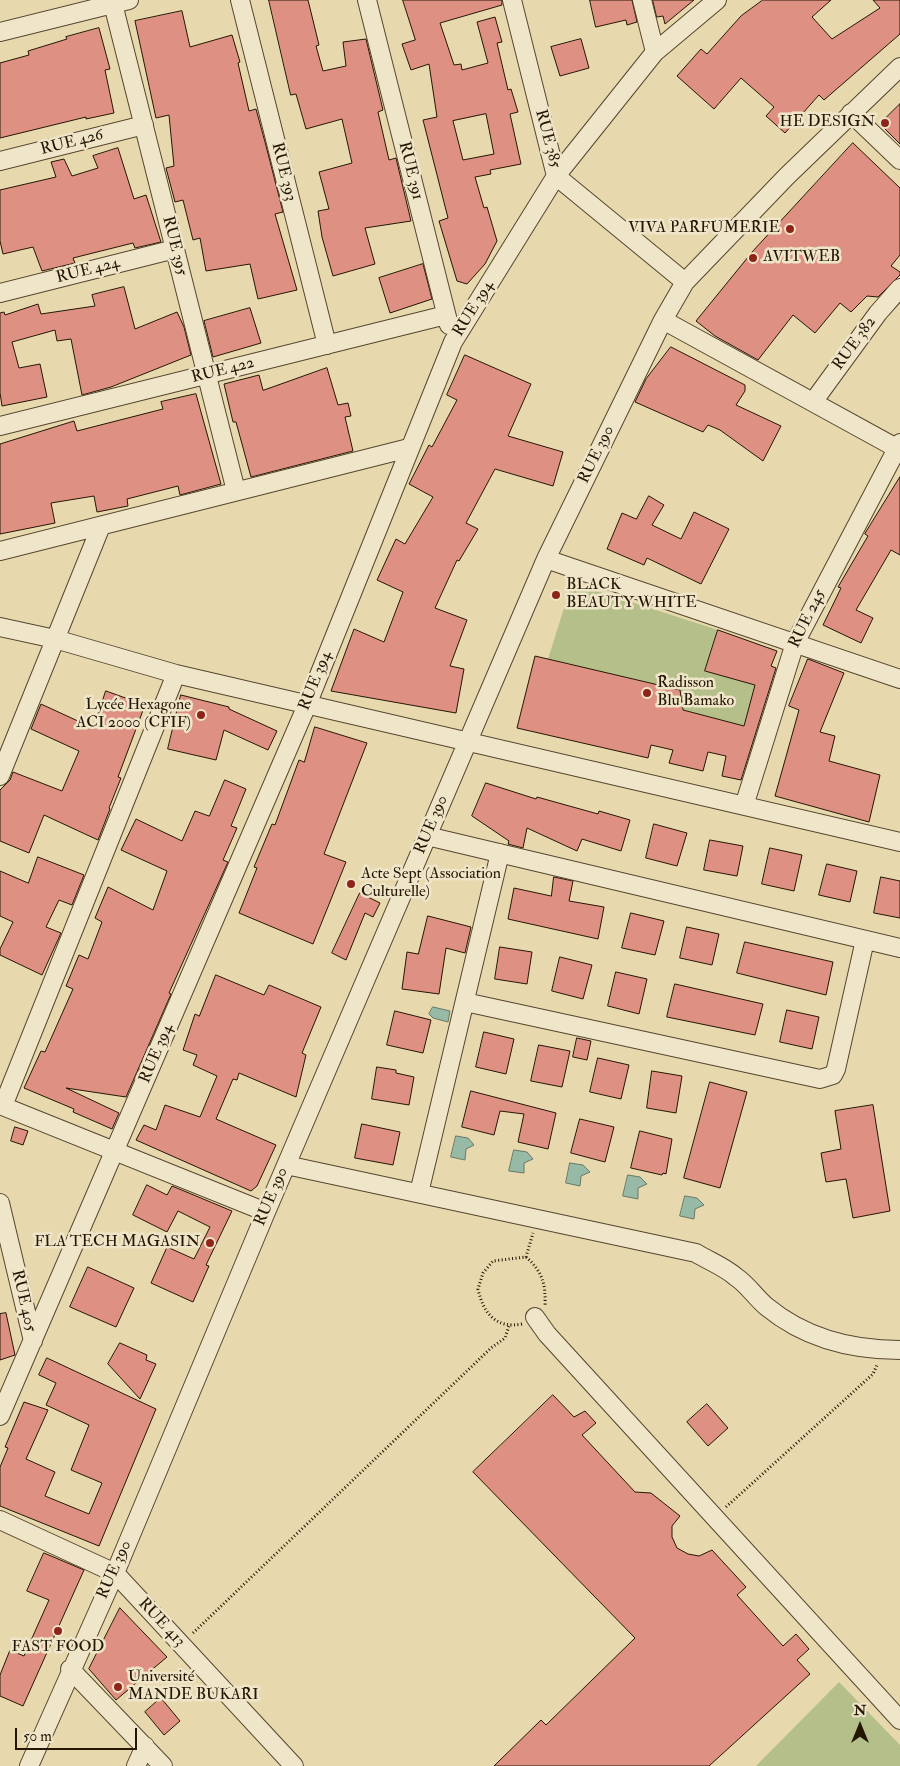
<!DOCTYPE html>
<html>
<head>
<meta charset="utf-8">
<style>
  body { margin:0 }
  #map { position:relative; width:900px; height:1766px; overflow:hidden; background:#e7d8ad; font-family:"IM FELL Double Pica",serif }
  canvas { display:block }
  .north { position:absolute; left:835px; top:1701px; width:50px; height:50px; -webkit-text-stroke:4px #efe6ca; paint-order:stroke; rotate:0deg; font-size:14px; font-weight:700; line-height:20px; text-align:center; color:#251604 }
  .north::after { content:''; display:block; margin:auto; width:18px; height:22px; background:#251604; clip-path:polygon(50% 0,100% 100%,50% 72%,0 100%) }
  .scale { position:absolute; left:15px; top:1728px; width:122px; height:22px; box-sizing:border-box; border:2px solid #251604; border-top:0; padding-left:6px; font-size:15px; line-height:18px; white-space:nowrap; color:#251604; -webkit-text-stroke:4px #efe6ca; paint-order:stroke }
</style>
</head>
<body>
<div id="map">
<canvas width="900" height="1766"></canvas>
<div class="north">N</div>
<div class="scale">50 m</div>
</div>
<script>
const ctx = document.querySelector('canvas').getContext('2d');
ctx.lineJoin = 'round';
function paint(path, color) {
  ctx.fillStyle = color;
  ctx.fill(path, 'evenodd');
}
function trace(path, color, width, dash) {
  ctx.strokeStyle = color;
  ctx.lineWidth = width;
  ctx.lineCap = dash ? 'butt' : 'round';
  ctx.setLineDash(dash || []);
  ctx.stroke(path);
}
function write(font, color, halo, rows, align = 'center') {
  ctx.font = font + ' "IM FELL Double Pica",serif';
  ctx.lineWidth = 5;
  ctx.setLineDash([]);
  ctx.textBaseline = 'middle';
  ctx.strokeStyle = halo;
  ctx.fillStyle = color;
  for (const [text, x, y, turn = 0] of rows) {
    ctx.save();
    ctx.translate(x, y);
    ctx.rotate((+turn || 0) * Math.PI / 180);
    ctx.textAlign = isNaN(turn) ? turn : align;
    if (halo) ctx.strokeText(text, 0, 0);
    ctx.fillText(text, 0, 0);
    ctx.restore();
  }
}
const green = new Path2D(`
  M572 583 718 630 705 671 755 685 744 726 683 710 680 690 548 659Z
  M839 1682 900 1745V1766H756Z`);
const water = new Path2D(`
  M433 1007 450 1011 448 1022 433 1018 429 1014Z
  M456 1136 468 1138 474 1145 466 1149 465 1160 451 1157Z
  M514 1150 527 1152 533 1159 524 1163V1173L509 1171Z
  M570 1163 583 1165 590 1172 581 1176 580 1186 566 1183Z
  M628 1175 640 1177 647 1184 638 1188V1199L623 1196Z
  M685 1196 697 1198 704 1205 695 1209 694 1219 680 1216Z`);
const building = new Path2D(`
  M269 0H308L319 45 316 46 323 71 346 66 343 42 366 39 383 110 378 112 389 160 396 158 411 221 365 228 375 264 333 276 322 237 318 211 329 209 319 172 352 163 342 119 306 129 296 94 291 95Z
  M403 0H502V5L440 23 454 65 461 64 462 70 488 63 477 22 495 17 502 42 497 43 508 90 511 89 518 112 510 114 521 164 490 170 491 174 475 177 484 208 487 207 497 241 485 264 467 284 457 281 439 221 448 218 423 120 437 117 429 64 411 70 402 44 415 40ZM486 114 494 154 463 160 453 121Z
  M590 0H632L637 22 627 25 626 20 596 27Z
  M653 0H694L665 24 663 16 657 17Z
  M763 0H831L812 17 832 39 880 8 873 0H900V34L824 100 819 95 785 133 766 116 774 107 741 78 714 109 677 76 701 49 707 54 741 16Z
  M182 11 190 47 232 35 240 62 238 63 249 111 256 109 265 142 283 212 275 214 297 290 258 299 250 264 206 271 200 238 193 240 183 200 175 202 166 168 174 166 169 115 156 118 135 21Z
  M99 28 110 69 105 70 114 113 86 119V117L0 138V63L29 55 28 51 67 39 66 37Z
  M581 39 589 68 560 76 551 47Z
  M900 104V144L880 124Z
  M853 143 900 188V255L891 266 900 272V275L878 297 867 296 851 312 840 303 815 333 793 315 758 360 715 336 696 321 753 251Z
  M118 148 134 199 146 195 161 242 135 248 133 243 73 258 75 263 42 271 33 247 3 254 0 241V190L56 177 51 162 64 159 72 176 98 168 93 156Z
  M423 264 432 299 390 313 379 278Z
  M124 287 135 329 177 312 184 327 191 355 111 387 82 395 71 339 57 341 55 330 12 342 19 368 40 364 47 397 2 406 0 393V313L4 312 5 315 38 304 41 314 95 306 92 295Z
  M250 308 261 343 213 357 204 321Z
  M671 347 745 385V391L736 405 781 426 763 461 720 430 708 425 703 432 635 402 646 379Z
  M465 355 531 384 508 436 563 452 553 486 495 469 466 523 478 529 459 561 457 560 435 608 467 620 450 666 464 669 456 713 331 691 354 629 384 642 403 592 377 580 396 539 405 544 433 497 409 484 429 445 432 447 457 400 447 395Z
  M327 368 338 405 348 403 351 416 345 417 353 451 251 477 236 422H233L224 384 259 375 263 390Z
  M196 394 221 484 180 495 178 486 127 499 128 506 97 512 94 496 51 503 55 523 0 534V444L74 421 77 431 163 409 161 402Z
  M900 477V555L891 550 856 610 873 618 861 643 823 625 841 588 838 587 868 536 865 534Z
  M649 496 664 505 652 525 681 539 694 512 729 529 701 584 647 558 644 565 607 549 622 513 636 519Z
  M718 630 777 651 771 666 776 668 741 780 722 776 726 756 708 752 703 771 669 763 673 750 651 745 648 758 517 728 535 656 680 690 683 710 744 726 755 685 705 671Z
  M808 659 844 673 820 732 835 736 829 761 880 775 869 822 775 796 799 710 789 706Z
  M106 691 145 705 118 777 121 778 109 808 110 809 98 840 44 815 29 853 0 841V790L10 780 13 772 62 791 79 751 31 729 41 704 93 728Z
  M181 695 229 707V709L277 731 268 750 224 730 216 760 168 749Z
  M315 727 367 743 324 854 346 862 313 944 239 913 257 868 254 867 272 824 275 825 299 760 304 762Z
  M225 780 246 789 231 826 237 828 223 860 228 862 169 993 171 994 126 1097 66 1088 119 1113 112 1129 73 1112 74 1109 24 1088 41 1051 45 1052 73 989 66 986 79 955 88 959 102 922 95 918 108 887 153 910 167 871 121 850 136 819 182 841 195 811 209 816Z
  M486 783 536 799 537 797 598 814 599 811 630 820 621 851 582 839 577 851 527 828 523 848 508 844 509 841 472 816Z
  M654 824 687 833 677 866 646 858Z
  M710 840 743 846 737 876 704 870Z
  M770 848 802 855 794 891 762 884Z
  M38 857 84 875 72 905 59 900 46 927 61 933 42 975 0 955V949L13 922 0 916V871L28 883Z
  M827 864 857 871 850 902 819 895Z
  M554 877 573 881 569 901 604 907 598 939 508 919 514 888 551 896Z
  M881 877 900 881V918L874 913Z
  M360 893 380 903 373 917 365 913 346 960 332 953Z
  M631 913 664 921 655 955 622 948Z
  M428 916 471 927 465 953 446 948 439 994 402 989 407 952 418 954Z
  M687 927 719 934 712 965 680 958Z
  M745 942 833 962 826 995 737 973Z
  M500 947 532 952 527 984 495 979Z
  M560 957 592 965 583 999 552 991Z
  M616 972 647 979 639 1014 608 1006Z
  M216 975 264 995 269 985 321 1007 302 1053 306 1055 296 1097 239 1073 237 1080 233 1079 216 1119 276 1145 257 1186 251 1191 136 1140 144 1125 156 1130 165 1105 200 1117 217 1076 193 1065 197 1055 183 1050 195 1014 199 1016Z
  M675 984 763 1004 755 1035 667 1017Z
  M787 1010 819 1017 812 1049 780 1042Z
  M395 1011 431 1020 423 1053 387 1045Z
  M484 1032 514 1039 506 1074 476 1067Z
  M577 1038 591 1041 587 1060 573 1057Z
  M539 1045 570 1051 562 1087 531 1081Z
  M598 1058 629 1065 621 1099 590 1092Z
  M377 1067 396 1070V1073L414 1077 409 1105 372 1099Z
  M652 1071 682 1076 676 1113 647 1108Z
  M710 1082 747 1092 720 1188 684 1178Z
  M471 1091 556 1113 548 1149 518 1142 524 1114 500 1111 494 1135 462 1127Z
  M873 1105 890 1211 853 1218 846 1179 826 1182 821 1153 841 1149 835 1111Z
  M580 1119 614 1127 605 1162 571 1153Z
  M362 1124 400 1132 393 1165 355 1158Z
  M15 1127 28 1131 23 1145 11 1141Z
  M640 1131 672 1139 666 1174 663 1173 662 1175 631 1168Z
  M147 1185 167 1195 172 1186 232 1211 206 1265 209 1266 193 1302 151 1283 167 1247 194 1259 210 1227 178 1211 167 1232 133 1215Z
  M88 1267 134 1288 116 1327 70 1307Z
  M6 1313 15 1355 0 1360V1314Z
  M120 1343 147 1355 146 1360 156 1364 140 1399 108 1364Z
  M47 1358 156 1409 99 1546 0 1506V1467L8 1448 5 1447 24 1402 48 1410 26 1459 55 1472 45 1496 89 1514 102 1483 71 1470 89 1425 46 1405 56 1383 39 1375Z
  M553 1395 574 1417 585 1411 596 1423 582 1435 635 1492 651 1493 680 1516 672 1526V1537L677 1548 688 1554 699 1556 712 1550 746 1587 737 1595 783 1646 796 1634 809 1649 797 1660 810 1674 709 1766H494L541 1720 546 1725 635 1638 473 1472Z
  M707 1404 728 1428 708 1446 687 1422Z
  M44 1553 84 1570 23 1706 0 1696V1675L10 1650 24 1656 49 1600 27 1591Z
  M120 1608 167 1657 116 1700 89 1669Z
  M161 1698 180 1721 164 1735 145 1712Z`);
const path = new Path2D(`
  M526 1257C542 1271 546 1284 545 1305
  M522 1324C496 1329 483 1313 478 1289L483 1273 493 1261 526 1257 533 1233
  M726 1507 873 1374 877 1365
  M193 1633 491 1348 505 1338 509 1326`);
const minor = new Path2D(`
  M112 0 236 491
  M240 0 327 345
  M367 0 449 325
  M512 0 556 176 685 282
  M642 0 655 52
  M0 32 129 0
  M851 113 900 160
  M0 161 144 125
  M0 293 175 249
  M663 320 900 450
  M813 402 878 313 900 288
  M0 426 446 315
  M0 551 409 448
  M546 559 900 679
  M0 627 55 639 176 674 900 842
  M0 776 101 526
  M744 806 795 643 900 443
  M427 836 900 948
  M465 1002 820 1079 833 1075 836 1069 865 940
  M0 1105 266 1212
  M3 1106 176 674
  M286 1165 696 1253C709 1261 725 1267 736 1277 748 1285 756 1298 767 1307 806 1339 851 1350 900 1350
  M419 1193 500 853
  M0 1203 33 1341
  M535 1317 547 1334 900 1720
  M0 1416 307 705 453 342 556 176 655 52 717 0
  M0 1520 115 1573 294 1766
  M70 1669 163 1766
  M29 1766 115 1573 266 1212 546 559 663 320 685 282 787 176 900 67
  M136 1766 145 1746`);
const markers = [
  [885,123,5,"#8f2418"],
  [790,229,5,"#8f2418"],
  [753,258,5,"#8f2418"],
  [556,595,5,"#8f2418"],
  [647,693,5,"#8f2418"],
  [201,715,5,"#8f2418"],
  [351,884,5,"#8f2418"],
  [210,1243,5,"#8f2418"],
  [58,1631,5,"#8f2418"],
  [118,1687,5,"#8f2418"]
];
const poiNames = [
  ["HE DESIGN",875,123,"right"],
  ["VIVA PARFUMERIE",780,229,"right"],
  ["AVITWEB",763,258],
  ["BLACK",566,586],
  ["BEAUTY WHITE",566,604],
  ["Radisson",657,684],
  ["Blu Bamako",657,702],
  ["Lycée Hexagone",191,706,"right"],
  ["ACI 2000 (CFIF)",191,724,"right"],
  ["Acte Sept (Association",361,875],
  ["Culturelle)",361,893],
  ["FLA TECH MAGASIN",200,1243,"right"],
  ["FAST FOOD",58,1648,"center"],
  ["Université",128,1678],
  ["MANDE BUKARI",128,1696]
];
const streetNames = [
  ["RUE 385",547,139,75],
  ["RUE 426",72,143,-14],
  ["RUE 391",410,171,76],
  ["RUE 393",283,172,76],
  ["RUE 395",174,246,76],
  ["RUE 424",88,271,-14],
  ["RUE 394",474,309,-58],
  ["RUE 382",855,344,-54],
  ["RUE 422",223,371,-14],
  ["RUE 390",597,455,-64],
  ["RUE 245",808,619,-64],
  ["RUE 394",316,681,-68],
  ["RUE 390",432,825,-67],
  ["RUE 394",157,1054,-67],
  ["RUE 390",272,1197,-67],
  ["RUE 405",23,1301,77],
  ["RUE 390",115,1570,-66],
  ["RUE 413",161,1623,47]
];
paint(green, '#b5bf8a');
paint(water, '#97baa7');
trace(water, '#697866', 1);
paint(building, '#de9082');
trace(building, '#251604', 1);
trace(minor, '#56462e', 20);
trace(path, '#251604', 3, [1, 2.5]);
trace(minor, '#efe6ca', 18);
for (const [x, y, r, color] of markers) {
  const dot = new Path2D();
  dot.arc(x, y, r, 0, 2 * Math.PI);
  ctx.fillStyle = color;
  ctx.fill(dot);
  trace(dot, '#efe6ca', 2);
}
write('16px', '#251604', '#efe6ca', poiNames, 'left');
write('16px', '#251604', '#efe6ca', streetNames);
</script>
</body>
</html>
